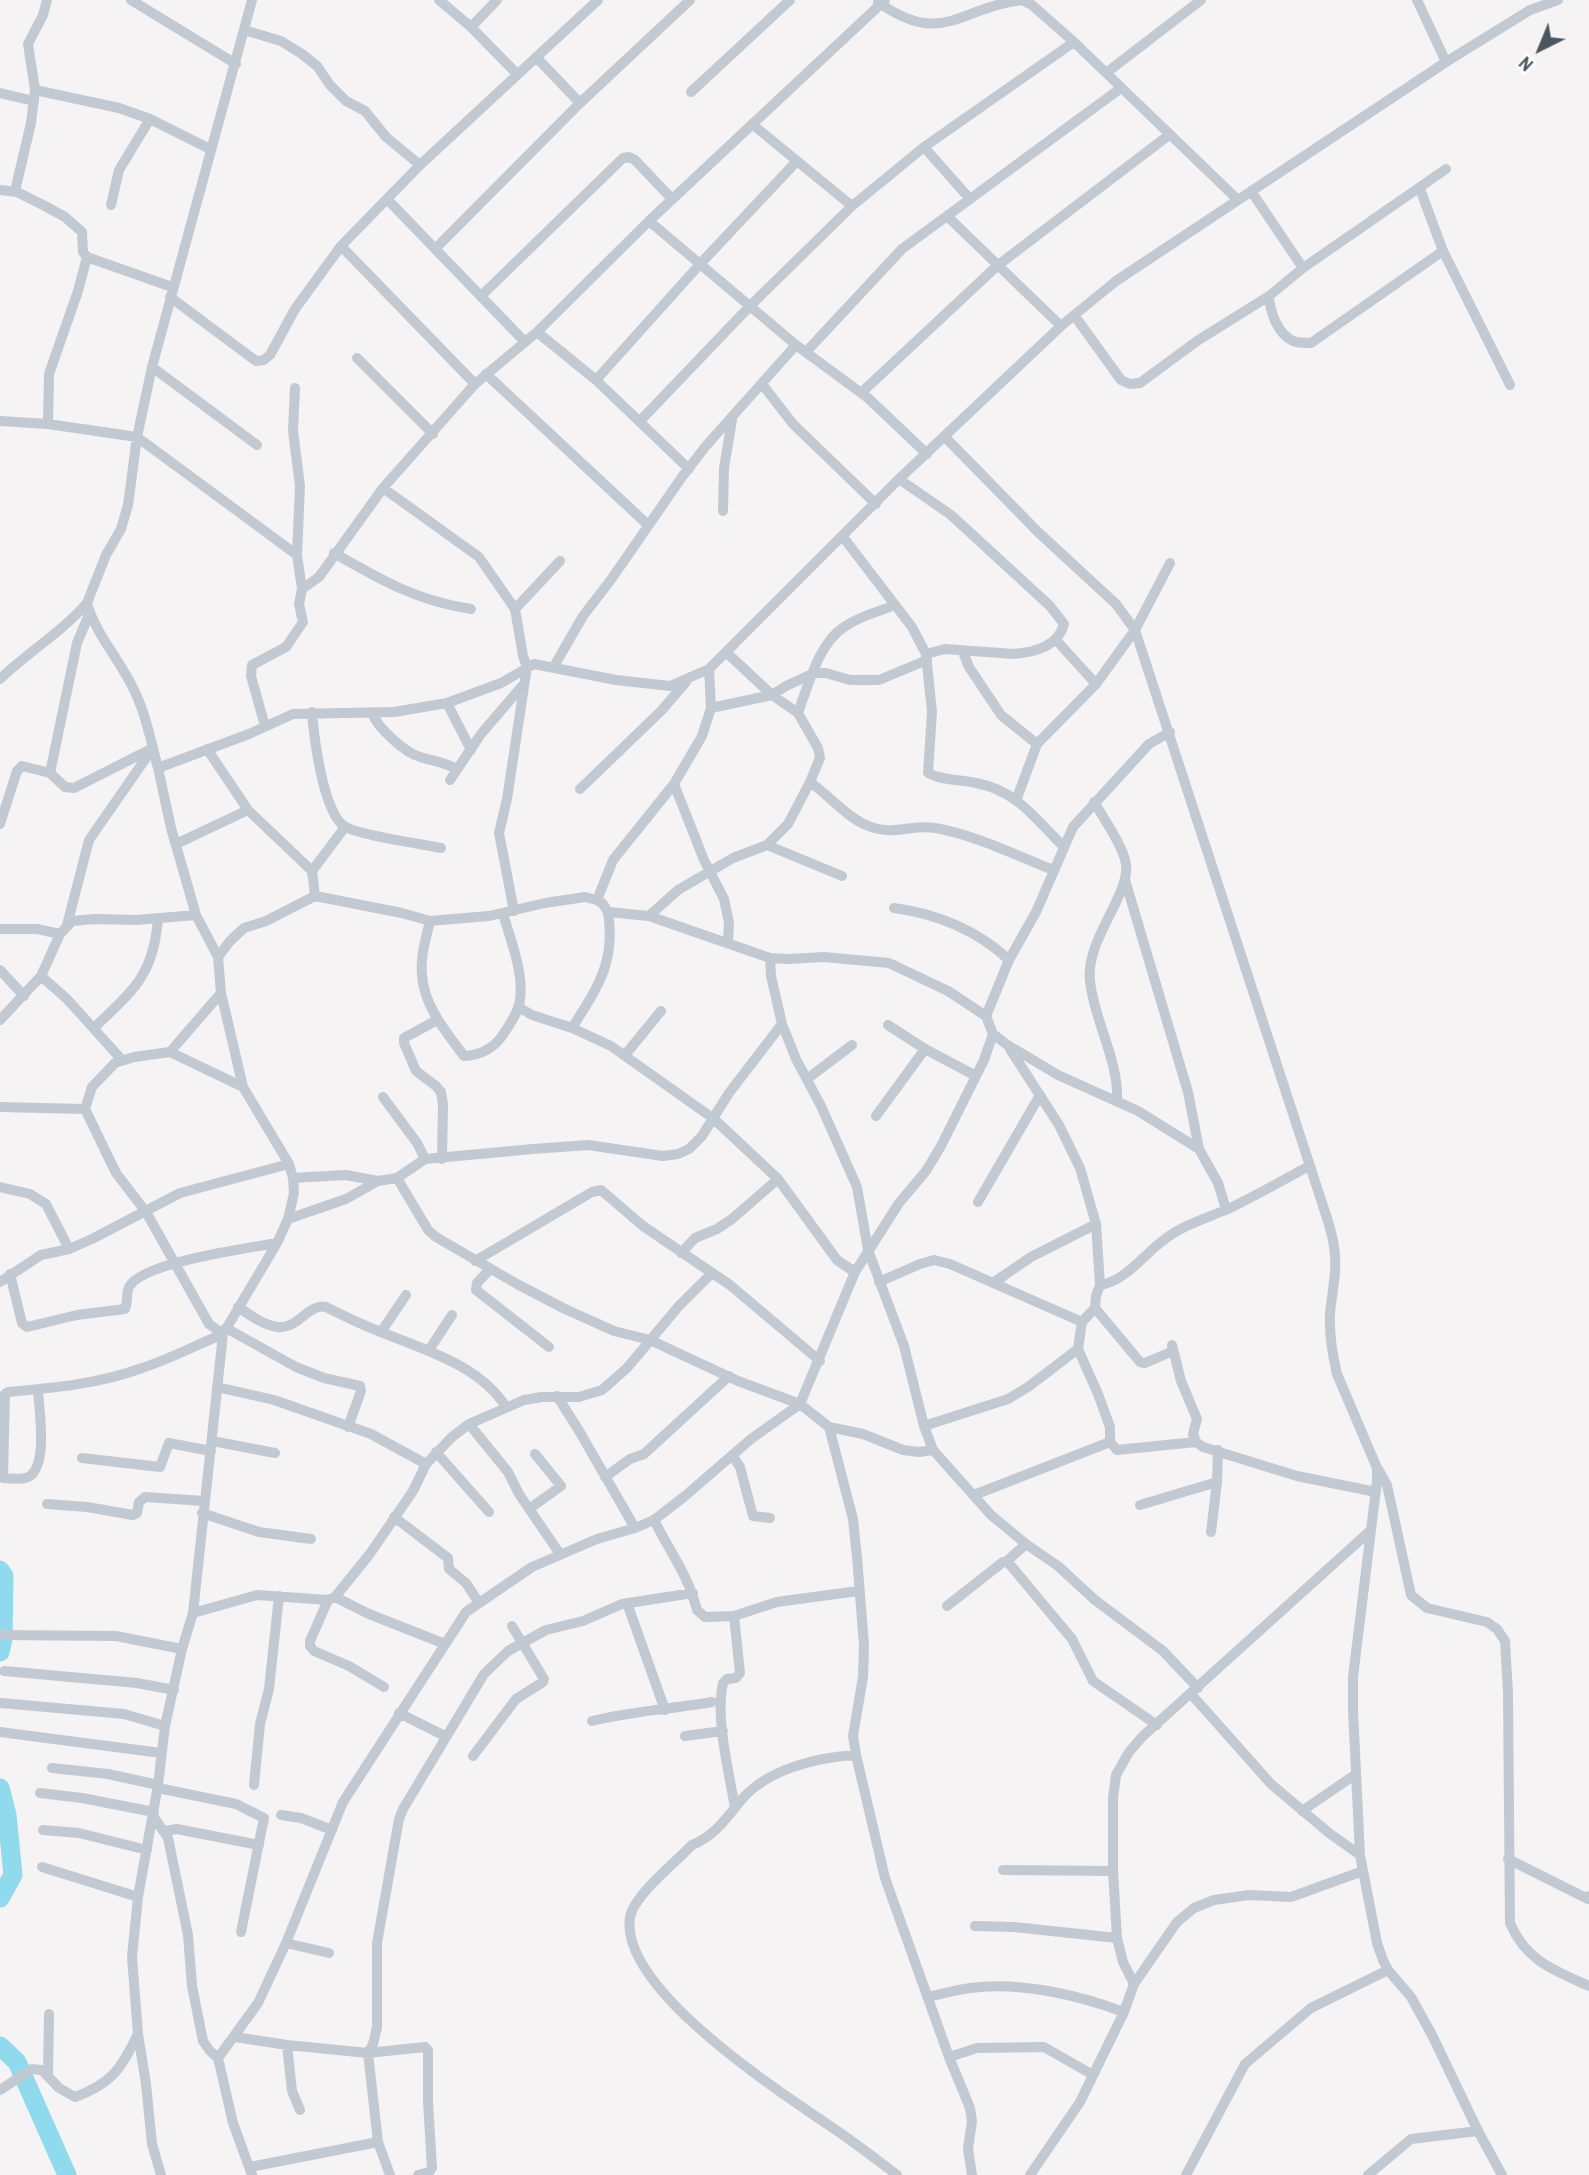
<!DOCTYPE html>
<html>
<head>
<meta charset="utf-8">
<style>
  body { margin:0 }
  #map { position:relative; width:1589px; height:2175px; overflow:hidden; background:#f5f3f3; font-family:"Archivo Narrow",sans-serif }
  canvas { display:block }
  .north { position:absolute; left:1505px; top:14px; width:70px; height:70px; -webkit-text-stroke:5px #fff; paint-order:stroke; rotate:223deg; font-size:19px; font-weight:700; line-height:28px; text-align:center; color:#4a5661 }
  .north::after { content:''; display:block; margin:auto; width:24px; height:32px; background:#4a5661; clip-path:polygon(50% 0,100% 100%,50% 72%,0 100%) }
</style>
</head>
<body>
<div id="map">
<canvas width="1589" height="2175"></canvas>
<div class="north">N</div>
</div>
<script>
const ctx = document.querySelector('canvas').getContext('2d');
ctx.lineJoin = 'round';
function trace(path, color, width, dash) {
  ctx.strokeStyle = color;
  ctx.lineWidth = width;
  ctx.lineCap = dash ? 'butt' : 'round';
  ctx.setLineDash(dash || []);
  ctx.stroke(path);
}
const river = new Path2D(`
  M0 1570 4 1576 3 1639 0 1652
  M0 1788 7 1815 13 1875 0 1898
  M0 2046 17 2062 67 2175`);
const minor = new Path2D(`
  M131 0 236 64
  M439 0 471 27 517 74
  M1022 0 1032 5 1074 42 1238 200
  M1417 0 1446 62
  M878 2C942 48 960 7 1022 0
  M471 27 497 0
  M244 30 281 41 302 54 317 66 330 85 346 101 365 111 386 137 420 165
  M536 57 580 103
  M1106 73 1201 0
  M35 90 119 108 150 119 210 149
  M691 92 790 0
  M0 93 34 101
  M924 147 970 199
  M1420 189 1443 251 1510 385
  M0 190 17 192 43 205 65 217 82 232 83 252 87 257 172 287
  M15 191 31 123 35 90 28 44 43 15 47 0
  M1251 191 1303 268
  M387 199 525 342
  M111 205 119 170 150 119
  M852 206 924 147 1074 42
  M947 216 1061 326
  M649 221 796 345 868 398 927 454
  M341 246 475 384
  M435 249 580 103 690 0
  M481 296 623 158 629 157 635 160 672 199
  M1269 296C1270 312 1277 333 1293 341 1298 343 1306 343 1311 343L1443 251
  M170 297 256 361 264 360 270 355 295 309 341 246 420 165 598 0
  M1074 315 1121 380 1130 384 1140 383 1197 341 1269 296 1303 268 1446 169
  M537 332 596 380 689 469
  M806 352 902 249 1121 88
  M357 358 433 434
  M152 367 257 445
  M486 374 648 525
  M596 380 701 263 797 161
  M762 384 793 424 876 504
  M861 393 997 266 1169 135
  M0 421 48 424 137 437 297 555
  M640 421 751 305 852 206 752 124
  M48 424 49 374 78 291 87 257
  M945 437 1038 532 1116 604 1135 630 1326 1215C1329 1225 1333 1236 1334 1247 1338 1269 1332 1292 1330 1313 1329 1334 1332 1353 1337 1374L1377 1468V1481L1353 1677V1710L1360 1855 1377 1943 1383 1960 1388 1970 1411 1997 1432 2035 1478 2131 1502 2175
  M899 479 951 515 1050 606 1064 624C1058 646 1036 652 1014 654L945 649 926 654
  M383 488 479 557 515 609 523 656 527 667 507 799 499 833 514 911
  M723 511 724 468 732 420
  M843 537 912 627 926 654 932 712 928 773C942 781 961 779 976 783 1018 791 1035 819 1064 847
  M334 553C381 580 417 601 471 609
  M302 589 319 577 383 488 475 384 537 332 649 221 885 0
  M515 609 560 561
  M1056 640 1096 684
  M962 650 969 667 1001 715 1037 744
  M553 668 583 616 610 581 682 477 705 447 796 345
  M0 679C28 652 62 632 87 603
  M447 703 471 750
  M711 708 772 695 786 686 814 673H826L850 680H879L927 660
  M312 712C314 738 323 811 344 826 357 835 422 844 441 848
  M372 713C377 727 405 753 420 757 433 761 444 762 457 769
  M798 713C808 686 818 644 844 627 859 616 878 612 895 605
  M265 726 251 676 252 665 286 647 303 622 299 604 302 589 297 555 300 486 293 431 295 388
  M1170 732 1149 744 1073 827 1036 912 1009 960 986 1016 993 1034 1006 1044 1058 1075 1138 1111 1199 1149 1218 1183 1226 1209
  M207 749 248 810 312 871
  M158 768C151 742 146 714 134 690 120 660 96 635 87 603L106 555 121 529 128 505 137 437 152 367 252 0
  M50 773 65 787 74 788 153 748 89 840 67 925
  M450 780 481 734 523 685
  M810 782C827 794 848 818 866 825 894 837 909 824 935 828 976 835 1015 855 1053 870
  M674 784 704 860 724 899 729 923 728 942
  M580 789 661 711 686 682
  M1017 798 1037 744 1096 684 1135 630 1170 563
  M1094 802C1104 819 1123 846 1126 864 1130 896 1085 940 1090 981 1094 1021 1119 1060 1117 1101
  M0 824 17 771 22 766 50 773 77 643 90 612
  M176 844 248 810
  M767 845 842 876
  M1125 880 1188 1092 1199 1149
  M315 896 312 871 345 827
  M597 900 613 860 674 784 702 736 711 708 709 669
  M894 908C938 914 977 930 1009 960
  M649 916 678 890 733 858 767 845 788 824 810 782 820 758 818 748 798 713 772 695 726 652
  M430 921C426 938 420 957 422 975 424 1006 446 1032 464 1056 481 1055 495 1048 504 1033 511 1023 519 1011 520 999 524 974 510 937 503 914
  M0 929H37L60 934
  M218 957 230 941 244 928 266 921 315 896 402 913 430 921 489 916 545 903 585 897 597 900 603 904 608 912 649 916 770 958 789 959 824 957 889 963 948 991 986 1016
  M770 958 771 976 782 1024 796 1059 821 1106 857 1187 868 1250 904 1346 924 1426 933 1450 991 1515 1026 1544 1058 1566 1095 1600 1163 1651 1198 1688
  M0 970 24 996
  M41 976 67 999 122 1060
  M518 1007 532 1015 572 1028 611 1046 714 1119 778 1179 837 1260 855 1272
  M0 1020 41 976 60 934 72 921 95 919 136 920 196 915
  M437 1020 404 1038V1043L416 1071 436 1086 441 1092 443 1105 442 1159
  M888 1025 925 1049 976 1076
  M94 1028C133 990 153 977 158 919
  M572 1028C597 988 616 963 608 912
  M170 1052 221 993
  M625 1055 661 1011
  M807 1079 852 1045
  M383 1097 417 1143 425 1159
  M0 1107 85 1109
  M876 1116 925 1049
  M293 1178 346 1175 378 1181 397 1178 425 1159 533 1149 588 1145 663 1156 678 1154 689 1149 702 1136 729 1093 782 1024
  M397 1178 428 1230 436 1237 517 1284 565 1309 614 1331 650 1340 738 1381 800 1404 829 1427 863 1434 903 1450 919 1452 933 1450
  M0 1187 30 1194 46 1204 69 1249
  M978 1202 1040 1095
  M288 1219 346 1199 378 1181
  M681 1253 695 1238 717 1229 732 1219 778 1179
  M475 1261 592 1192 601 1190 643 1226 730 1285 820 1361
  M490 1269 477 1283 476 1290 549 1347
  M10 1274 22 1323 27 1327 77 1315 125 1309C128 1302 126 1293 129 1287 142 1262 249 1248 277 1243
  M0 1282 41 1255 69 1249 92 1239 180 1193 289 1164
  M879 1282 920 1264 934 1260 950 1264 1082 1322
  M993 1283 1031 1257 1096 1224
  M1100 1285C1126 1281 1144 1254 1165 1239 1183 1225 1207 1218 1228 1209 1255 1196 1282 1181 1309 1166
  M238 1307C250 1315 263 1325 277 1327 298 1330 308 1303 326 1307 344 1316 362 1325 381 1332 425 1350 479 1365 506 1407
  M1095 1308 1140 1362 1145 1363 1173 1351
  M226 1328 296 1367 324 1378 360 1386 361 1391 348 1427
  M381 1332 406 1295
  M1172 1345 1181 1381 1197 1419 1193 1434 1196 1442
  M429 1350 452 1315
  M217 1387 274 1400 371 1434 426 1464
  M38 1390C39 1409 48 1463 30 1476 23 1481 12 1478 3 1478L5 1394 8 1392C53 1388 99 1384 142 1368 170 1359 196 1345 223 1334L209 1324 146 1212 116 1173 85 1109 92 1087 115 1063 134 1057 170 1052 243 1087
  M557 1396 578 1429 635 1528
  M469 1424 508 1472 519 1494 560 1554
  M924 1426 1008 1399 1028 1387 1078 1349
  M829 1427 853 1519 857 1557 864 1645 863 1677 853 1736 856 1755 885 1878 949 2057 970 2108 972 2121 968 2149 972 2175
  M212 1441 275 1453
  M1110 1442 1117 1450 1196 1442 1203 1447 1297 1476 1376 1492
  M436 1452 489 1512
  M732 1455 740 1467 753 1516 770 1518
  M82 1458 160 1467 169 1443 211 1451
  M1378 1469 1387 1485 1411 1595 1427 1608 1487 1622 1497 1629 1505 1641 1508 1693 1510 1923C1526 1961 1554 1970 1589 1986
  M605 1477 630 1459 644 1454 729 1376
  M974 1495 1110 1442V1427L1098 1394 1078 1349 1082 1322 1095 1308 1096 1296 1100 1285 1096 1224 1080 1168 1059 1125 1010 1049
  M47 1504 87 1507 133 1515 137 1513 139 1502 145 1497 204 1501
  M1140 1505 1217 1482
  M529 1509 561 1486 535 1454
  M202 1513 259 1532 311 1539
  M394 1517 448 1558 449 1569 466 1583 479 1603
  M654 1520C670 1552 688 1575 697 1610L705 1617 734 1616 777 1602 858 1591
  M1211 1532 1217 1482 1218 1450
  M1007 1561 1026 1544
  M335 1597 369 1614 445 1644
  M328 1600 310 1641V1646L314 1651 349 1666 384 1687
  M627 1603 665 1710
  M947 1606 1003 1562 1007 1561 1072 1639 1093 1681 1157 1725
  M193 1613 257 1595 328 1600 335 1597 369 1555 413 1491 426 1464 452 1437 469 1424 524 1400 542 1397H579L602 1390 627 1368 678 1307 712 1273
  M734 1616 740 1673 736 1678 727 1679 723 1683C715 1719 729 1771 735 1808
  M0 1635 116 1636 182 1649
  M4 1671 137 1683 174 1690
  M1191 1694 1271 1784 1329 1833 1360 1855
  M1 1703 124 1714 165 1726
  M399 1713 445 1736
  M592 1721C632 1711 672 1709 712 1702
  M0 1732 161 1753
  M685 1736 723 1731
  M856 1755C818 1757 769 1769 743 1798 727 1817 715 1836 692 1845 676 1862 634 1895 630 1917 619 1987 773 2087 824 2122 849 2138 873 2157 897 2175
  M473 1756 516 1699 543 1682 544 1679 512 1626
  M52 1768 108 1774 158 1785
  M254 1785 260 1724 269 1689 279 1596
  M158 1788 236 1804 264 1818 241 1932
  M40 1793 82 1798 154 1812
  M1302 1811 1356 1774
  M281 1815 301 1818 332 1830
  M153 1816 168 1838 188 1935 192 1986 203 2041 210 2051 218 2058 233 2123 252 2175
  M43 1830 79 1833 147 1850
  M164 1831 177 1829 259 1845
  M1508 1859 1588 1899 1589 1896
  M42 1867 138 1897
  M1003 1870 1113 1871
  M975 1926 1014 1927 1117 1938
  M286 1943 329 1953
  M1134 1984 1123 1962 1117 1938 1113 1871V1798L1116 1775 1129 1752 1143 1736 1370 1531
  M927 1997C941 1994 955 1990 970 1988 1019 1981 1078 1995 1124 2012
  M235 2037 287 2045 368 2053 425 2047 428 2050V2102L432 2168 429 2172 418 2175
  M287 2045 292 2091 300 2110
  M949 2057 977 2048 1044 2047 1093 2075
  M218 2058 258 2003 286 1943 343 1802 466 1612 532 1567 597 1539 635 1528 654 1520 685 1496 751 1439 800 1404 855 1272 899 1203 926 1171 941 1146 984 1060 993 1034
  M48 2075 49 2014
  M0 2090 32 2069 42 2070 59 2088 75 2097C111 2084 121 2069 137 2036
  M250 2167 378 2142
  M161 2175 152 2144 146 2084 138 2034 132 1957 138 1897 158 1785 165 1726 182 1649 193 1613 223 1334 277 1243 288 1219 294 1193 293 1178 289 1164 243 1087 221 993 218 957 196 915 171 828 158 768 249 734 293 714 394 712 447 703 501 683 534 664 616 680 670 686 709 669 899 479 1061 326 1116 281 1446 62 1530 10 1558 0
  M390 2175 378 2142 368 2053 373 2044 377 2027V1943L399 1819 403 1809 484 1674 508 1651 546 1630 583 1621 622 1604 693 1593
  M1030 2175 1080 2102 1124 2012 1134 1984 1177 1922 1194 1908 1214 1900 1249 1895 1291 1897 1363 1871
  M1186 2175 1245 2064 1311 2008 1388 1970
  M1368 2175 1411 2139 1478 2131`);
trace(river, '#90daee', 19);
trace(minor, '#c1cad2', 10);
</script>
</body>
</html>
